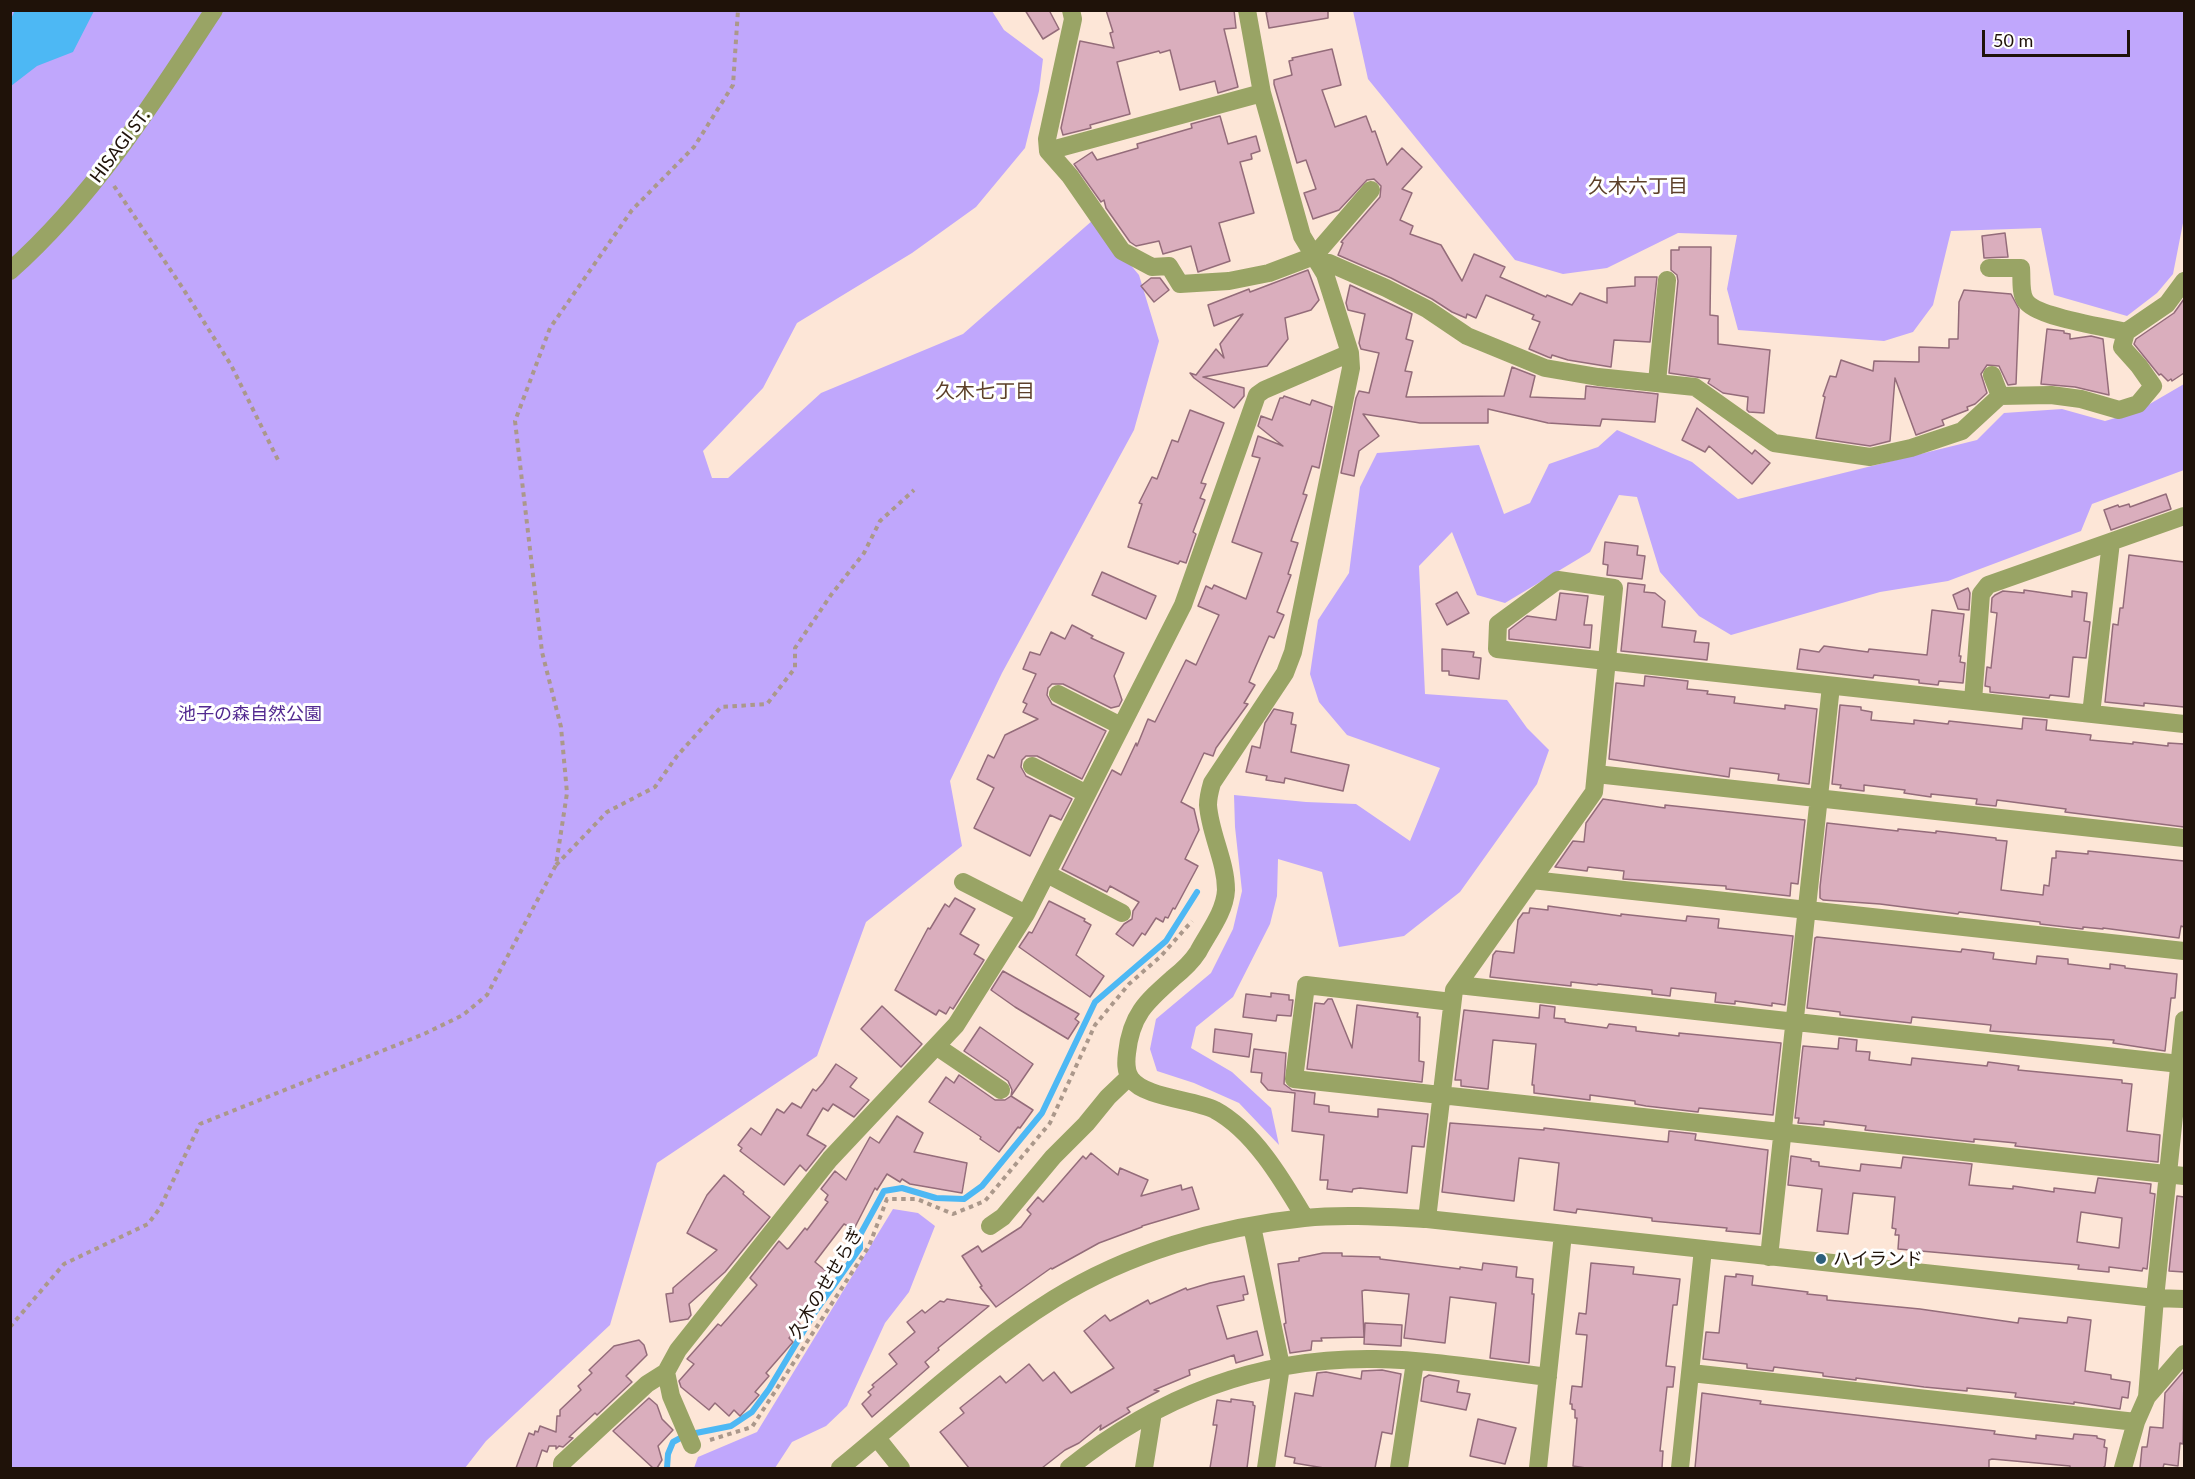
<!DOCTYPE html>
<html>
<head>
<meta charset="utf-8">
<style>
  body { margin:0 }
  #map { position:relative; width:2195px; height:1479px; overflow:hidden; background:#fde6d7; font-family:Lato,sans-serif }
  canvas { display:block }
  .frame { position:absolute; inset:0; border:12px solid #1f1209; pointer-events:none }
  .scale { position:absolute; left:1982px; top:30px; width:148px; height:27px; box-sizing:border-box; border:3px solid #1f1209; border-top:0; padding-left:8px; font-size:18px; line-height:21px; white-space:nowrap; color:#1f1209; -webkit-text-stroke:4px #fff; paint-order:stroke }
</style>
</head>
<body>
<div id="map">
<canvas width="2195" height="1479"></canvas>
<div class="frame"></div>
<div class="scale">50 m</div>
</div>
<script>
const ctx = document.querySelector('canvas').getContext('2d');
ctx.lineJoin = 'round';
function paint(path, color) {
  ctx.fillStyle = color;
  ctx.fill(path, 'evenodd');
}
function trace(path, color, width, dash) {
  ctx.strokeStyle = color;
  ctx.lineWidth = width;
  ctx.lineCap = dash ? 'butt' : 'round';
  ctx.setLineDash(dash || []);
  ctx.stroke(path);
}
function write(font, color, halo, rows, align = 'center') {
  ctx.font = font + ' Lato,"Noto Sans JP",sans-serif';
  ctx.lineWidth = 6;
  ctx.setLineDash([]);
  ctx.textBaseline = 'middle';
  ctx.strokeStyle = halo;
  ctx.fillStyle = color;
  for (const [text, x, y, turn = 0] of rows) {
    ctx.save();
    ctx.translate(x, y);
    ctx.rotate((+turn || 0) * Math.PI / 180);
    ctx.textAlign = isNaN(turn) ? turn : align;
    if (halo) ctx.strokeText(text, 0, 0);
    ctx.fillText(text, 0, 0);
    ctx.restore();
  }
}
const green = new Path2D(`
  M10 11H992L1004 30 1043 59 1039 91 1025 148 976 207 912 253 797 323 763 388 703 451 712 478H728L821 393 963 334 1093 220 1139 275 1159 341 1134 430 1002 673 950 781 962 846 866 922 817 1056 657 1163 610 1325 486 1441 465 1468H11Z
  M1353 11H2184V218L2173 274 2157 293 2127 316 2054 295 2041 228 1951 231 1933 305 1913 332 1884 341 1738 330 1727 289 1737 235 1678 233 1607 268 1563 274 1515 260 1368 79Z
  M2184 384V470L2092 504 2081 531 1948 581 1880 592 1731 635 1699 616 1660 572 1637 497 1619 495 1590 552 1505 603 1477 595 1452 532 1419 566 1425 694 1507 700 1527 728 1549 750 1537 784 1460 892 1404 936 1339 947 1322 872 1278 859 1277 896 1270 924 1233 997 1196 1027 1191 1048 1232 1072 1271 1108 1279 1145 1239 1103 1194 1083 1157 1071 1150 1049 1156 1019 1211 973 1233 929 1242 891 1235 827 1234 795 1306 802 1356 804 1410 841 1440 768 1347 735 1319 702 1310 674 1318 620 1349 573 1360 487 1377 453 1479 445 1504 514 1530 503 1549 464 1598 447 1617 430 1692 462 1738 499 1977 440 2004 413 2062 409 2105 421 2136 412Z
  M893 1209 918 1213 935 1226 909 1292 885 1323 847 1406 826 1426 792 1442 775 1468H694L698 1457 757 1432Z`);
const water = new Path2D(`
  M15 10H94V11L73 52 37 66 11 86V19Z`);
const stream = new Path2D(`
  M667 1468 668 1454 673 1442 686 1435 731 1426 752 1412 769 1389 815 1312 860 1248V1235L884 1191 902 1188 936 1198 964 1199 982 1186 1042 1113 1095 1002 1166 941 1197 892`);
const building = new Path2D(`
  M1025 10H1049L1059 29 1043 39Z
  M1106 10H1234L1236 28 1224 29 1238 87 1218 93 1215 81 1180 90 1170 50 1160 53 1159 51 1117 62 1130 114 1090 125 1091 128 1063 135 1061 128 1080 41 1114 48 1110 33 1113 32Z
  M1275 10H1328V18L1269 28 1266 12Z
  M1332 49 1341 85 1322 90 1335 127 1366 116 1372 132 1375 131 1387 165 1402 148 1422 167 1402 189 1412 193 1400 220 1413 226 1410 234 1441 245 1462 281 1474 254 1505 267 1500 277 1546 297 1547 295 1572 305 1580 293 1607 303V288L1635 286V277H1657L1650 342 1614 340 1611 367 1568 360 1552 355 1551 358 1548 357 1529 349 1540 322 1532 319 1534 315 1486 295 1476 318 1467 314 1466 318 1452 312 1432 299 1391 278 1338 255 1343 243 1341 242 1380 197 1381 186 1374 179 1367 180 1339 210 1313 219 1304 193 1316 189 1306 160 1297 163 1274 84V80L1292 75 1289 61 1293 60 1292 58Z
  M1220 116 1228 144 1256 136 1260 151 1251 154 1252 159 1240 162 1254 213 1219 223 1230 261 1198 272 1191 246 1163 254 1159 241 1136 246 1130 242 1106 208 1104 200 1101 202 1074 164 1092 152 1097 160 1138 148 1137 144 1192 128 1191 124Z
  M2005 233 2008 257 1984 258 1982 236Z
  M1679 247H1711L1710 315 1718 316V344L1770 350 1764 413 1749 412 1747 410 1748 397 1723 393 1708 383 1710 379 1669 373 1678 281 1677 275 1671 270V250H1679Z
  M1308 270 1319 300 1311 310 1285 318 1288 339 1267 366 1203 377 1244 388V396L1234 408 1194 378 1190 373 1196 375 1216 349 1224 358 1220 344 1243 314 1214 326 1208 305 1249 289 1250 292Z
  M1151 278H1160L1169 290 1154 302 1141 286Z
  M1350 285 1412 314 1406 339 1413 341 1405 371 1412 372 1406 397 1504 396 1512 367 1535 376 1530 397 1585 399 1586 386 1658 394 1655 422 1602 419 1600 426 1580 425 1548 423 1488 409V423H1420L1363 414 1379 436 1359 451 1354 476 1341 473 1356 398 1359 391 1369 393 1379 353 1361 349 1359 343 1365 314 1348 310 1346 303Z
  M1964 290 2011 294 2019 309 2016 384 2008 385 1999 366 1987 365 1981 374 1987 393 1975 404 1967 407 1968 410 1942 420 1944 425 1916 435 1895 378 1890 441 1870 446 1816 438 1825 397 1823 396 1830 376 1836 377 1841 360 1873 371 1874 361 1919 362V347L1949 348V339H1958L1959 302Z
  M2184 299V373L2172 381 2171 379 2168 381 2161 374 2159 375 2134 344 2136 339 2174 313Z
  M2047 329 2064 331V333L2070 334V339L2091 336 2103 339 2109 395 2075 387 2041 384Z
  M1284 396 1310 405 1312 400 1332 407 1319 468 1312 466 1303 494 1307 495 1291 541 1298 543 1288 574 1291 575 1277 612 1284 615 1274 638 1269 636 1249 682 1255 685 1244 703 1248 704 1216 748 1213 756 1204 753 1181 802 1194 809 1199 830 1185 859 1198 866 1175 909 1173 908 1168 918 1165 917 1163 922 1156 918 1145 935 1142 933 1133 946 1116 934 1124 924 1132 919 1133 911 1139 902 1110 886 1107 892 1062 869 1112 770 1121 775 1136 743 1137 746 1148 719 1155 722 1186 660 1196 665 1219 615 1198 606 1206 586 1212 589 1214 585 1246 599 1262 553 1232 542 1260 458 1252 456 1258 436 1283 446 1258 426 1261 416 1272 420 1280 398H1283Z
  M1697 408 1752 454 1755 450 1770 463 1752 484 1709 446 1705 452 1682 440Z
  M1190 410 1224 423 1201 483 1206 484 1200 498 1205 500 1193 532 1196 534 1186 563 1180 561 1178 564 1128 547 1142 504 1139 503 1152 477 1157 479 1172 440 1178 442Z
  M2166 494 2171 509 2111 530 2104 510 2118 505 2119 507 2129 504 2130 507Z
  M1605 542 1638 546 1637 555 1645 556 1642 579 1607 575 1608 565 1603 564Z
  M2129 555 2184 562V707L2144 703V706L2105 702 2113 624 2118 625 2120 608H2123Z
  M1102 572 1156 596 1146 619 1092 595Z
  M1628 583 1645 585 1644 592 1655 593 1665 601 1662 627 1696 631 1694 642 1709 643 1707 660 1621 651Z
  M1968 588 1970 593 1969 610 1958 609 1953 595Z
  M2024 590 2072 597V591L2087 593 2084 621 2090 622 2086 658 2073 657 2069 697 2050 695 2049 698 1990 692V687L1985 686 1987 667 1991 668 1997 613 1991 612 1992 598 1995 595 2003 591 2024 593Z
  M1457 592 1469 613 1447 625 1436 604Z
  M1560 593 1588 596 1584 625H1592L1590 648 1509 639V630L1527 616 1556 620Z
  M1932 610 1964 614 1959 656H1961L1960 662 1965 663 1963 683 1939 681 1938 685 1919 683V680L1874 675 1873 678 1797 669 1800 649 1819 652 1824 646 1868 652 1869 649 1927 655Z
  M1072 625 1093 636 1091 638 1124 653 1114 676 1122 700 1119 706 1111 708 1063 684H1052L1048 688 1047 695 1052 704 1106 731 1082 779 1037 756H1026L1022 760 1021 767 1026 776 1072 799 1061 820 1050 815 1030 856 974 828 994 788 977 779 988 755 994 758 1005 735 1038 719 1023 712 1027 704 1023 702 1036 674 1023 669 1030 652 1040 655 1051 632 1065 639Z
  M1442 649 1474 652 1473 657 1481 658 1479 679 1449 675V671H1442Z
  M1645 676 1688 681 1687 689 1708 691 1707 694 1735 697 1734 703 1785 709V705L1817 709 1809 784 1778 780 1779 774 1764 772 1730 768 1729 777 1609 759 1616 683 1644 686Z
  M1840 705 1861 707V710L1872 712 1871 720 1914 724V720L1948 724 1949 721 2022 729 2023 718 2047 720 2046 730 2091 735 2090 740 2133 744V742L2168 746V743L2184 744V827L2065 812 2066 809 1997 800 1996 806 1976 804 1977 799 1931 794V797L1904 793 1905 790 1864 785V791L1840 788 1841 785 1832 784Z
  M1274 709 1293 713 1291 724 1296 725 1291 752 1349 765 1343 791 1285 778 1284 783 1266 780 1267 776 1246 772 1252 746 1260 748 1265 723Z
  M1603 799 1665 808V805L1805 820 1798 884 1791 883 1790 896 1726 889V886L1623 879 1624 871 1588 867 1587 871 1555 867 1573 841 1584 842 1586 823Z
  M1827 823 1898 831V829L1936 833V831L1996 838V840L2007 841 2001 890 2043 895 2044 885 2049 886 2052 858H2056V851L2088 854V851L2184 861V927L2181 926 2179 938 2103 928V929L2083 927V929L2040 924V922L1959 912 1958 914 1880 904 1823 900 1820 898V887Z
  M955 898 975 909 960 934 979 945 974 954 984 960 953 1009 950 1007 946 1014 939 1010 936 1015 895 990 928 928 930 929 945 904 949 907Z
  M1049 901 1085 919 1084 921 1091 925 1076 955 1104 976 1090 997 1019 947 1029 932 1032 933Z
  M1548 906 1621 916V914L1686 921 1687 916 1719 919 1718 928 1793 936 1785 1005 1772 1003V1006L1735 1001V1004L1715 1002 1716 993 1671 988 1670 996 1652 994V990L1598 984 1597 985 1571 982V986L1490 977 1493 955 1496 951 1514 953 1518 920 1523 913H1529L1530 908 1548 910Z
  M1817 937 1961 952 1962 949 1994 953 1993 959 2036 964 2037 956 2068 959V964L2110 969V964L2125 966V968L2177 974 2175 998H2171L2165 1051 2113 1043 2114 1040 1990 1031 1991 1025 1912 1017 1911 1023 1840 1015V1012L1807 1008 1815 938Z
  M1003 971 1079 1014 1075 1019 1079 1022 1068 1039 1015 1007 991 990Z
  M1271 993 1289 995V1000H1293L1291 1016 1277 1015 1276 1021 1243 1017 1246 994 1271 997Z
  M1328 999H1332L1352 1048 1357 1005 1418 1013 1417 1017H1420L1419 1061 1424 1062 1422 1082 1307 1069 1315 1003 1324 1004Z
  M1540 1005 1555 1007 1554 1018 1565 1019V1022L1569 1023 1607 1028 1609 1024 1636 1027V1031L1679 1036V1033L1781 1043 1773 1115 1699 1108 1698 1112 1646 1106 1635 1104V1101L1590 1095V1100L1534 1093V1085H1532L1536 1044 1493 1040 1488 1089 1461 1086V1080H1455L1464 1010 1539 1018Z
  M882 1006 922 1044 901 1067 861 1029Z
  M980 1027 1033 1064 1011 1096 1033 1110 1020 1128 1018 1127 999 1152 980 1139 981 1137 929 1102 946 1077 954 1083 959 1075 995 1100H1005L1011 1096 1012 1090 1008 1081 964 1051Z
  M1215 1029 1252 1034 1249 1057 1213 1052Z
  M1839 1038 1857 1040 1856 1051 1870 1052 1869 1060 1911 1065 1912 1058 1987 1066 1988 1062 2019 1066 2018 1070 2122 1080V1083L2132 1084 2127 1131 2160 1135 2158 1162 2015 1146 2016 1143 1974 1139V1142L1865 1130 1866 1126 1824 1121V1125L1798 1123 1799 1118H1795L1803 1046 1838 1049Z
  M1254 1049 1286 1053 1284 1084 1292 1090 1315 1093 1314 1104 1329 1106V1112L1378 1117V1109L1428 1114 1424 1147 1412 1146 1407 1193 1360 1188 1353 1189 1352 1192 1327 1189 1328 1180H1320L1324 1135 1292 1131 1295 1093 1268 1090 1261 1082 1262 1073 1251 1072Z
  M836 1064 857 1078 850 1087 869 1100 854 1117 833 1104 828 1111 823 1108 807 1135 826 1146 806 1171 800 1165 784 1185 740 1151 742 1148 738 1145 751 1128 761 1135 777 1109 784 1113 792 1103 801 1108 813 1089 816 1091 823 1083Z
  M897 1116 923 1133 914 1152 967 1163 962 1193 910 1184 902 1179 900 1182 887 1174 877 1190 875 1188 854 1229 844 1224 815 1262 827 1272 824 1275 830 1280 798 1322 801 1325 789 1338 793 1342 766 1373 769 1376 755 1392 759 1395 740 1416 734 1410 729 1416 715 1403 709 1410 681 1387 679 1381 694 1364 687 1359 718 1324 721 1326 757 1285 750 1278 779 1241 787 1249 789 1248 805 1228 807 1230 828 1202 825 1200 828 1195 821 1189 835 1171 846 1180 870 1137 879 1143Z
  M1450 1123 1544 1130V1128L1668 1142 1669 1131 1696 1134 1695 1140 1768 1150 1760 1234 1726 1231 1727 1228 1652 1221V1218L1577 1209 1576 1213 1554 1210 1559 1163 1519 1158 1514 1201 1442 1192Z
  M1091 1153 1118 1175 1120 1168 1148 1180 1141 1196 1181 1185 1182 1190 1192 1187 1199 1209 1142 1226V1227L1099 1243 1052 1269 1051 1268 996 1307 980 1287 982 1286 962 1256 978 1246 982 1252 1021 1227 1031 1214 1027 1210 1038 1197 1043 1202 1083 1156 1086 1159Z
  M1791 1156 1811 1159V1161L1819 1162V1166L1860 1171 1861 1164 1901 1168 1903 1157 1972 1164 1969 1185 2013 1189V1186L2054 1192V1188L2095 1193 2098 1178 2151 1184 2150 1193 2155 1194 2147 1269 2143 1268 2142 1271 2109 1267V1272L2078 1269 2079 1265 1898 1249 1899 1235H1895L1896 1229 1892 1228 1895 1197 1853 1193 1848 1234 1817 1231 1822 1189 1788 1185ZM2081 1212 2122 1218 2119 1248 2077 1242Z
  M724 1175 744 1192 743 1194 770 1217 725 1272 689 1304 691 1315 688 1319 670 1322 666 1294 673 1293V1288L717 1250 687 1233 707 1195Z
  M2177 1196 2184 1197V1272L2169 1271Z
  M1323 1253H1342V1256L1380 1257V1259L1460 1269V1267L1482 1270 1483 1263 1517 1267 1516 1277 1533 1279 1532 1294H1534L1529 1363 1490 1358 1496 1303 1450 1297 1445 1343 1404 1338 1409 1294 1365 1290 1362 1291 1364 1337 1321 1338 1322 1341H1312L1311 1350 1290 1353 1284 1324 1286 1323 1278 1264 1299 1261V1258Z
  M1591 1263 1634 1267 1633 1274 1680 1279 1677 1305H1673L1666 1366 1675 1367 1673 1387H1667L1660 1451H1663L1662 1468H1586L1573 1466 1577 1418H1575V1410L1572 1409V1404H1570L1572 1386 1582 1387 1587 1335 1576 1334 1579 1313 1586 1314Z
  M1736 1274 1753 1276 1752 1285 1808 1292 1807 1294 1827 1296V1300L1920 1309 2018 1323 2019 1318 2067 1323 2068 1317 2091 1320 2085 1371 2111 1375V1379L2130 1382 2128 1398 2122 1397 2120 1409 2074 1402V1404L2015 1397 2016 1393 1967 1388V1391L1924 1387 1856 1378V1380L1823 1376V1373L1774 1367 1773 1371 1747 1368V1364L1703 1359 1706 1332 1719 1333 1725 1276 1736 1277Z
  M1244 1276 1248 1294 1243 1295 1244 1300 1217 1306 1227 1339 1257 1331 1263 1355 1236 1363 1234 1355 1189 1370 1190 1375 1154 1390 1159 1391 1127 1408 1130 1412 1100 1430 1101 1425 1079 1443 1065 1450 1042 1468H969L940 1432 964 1413 960 1408 1000 1376 1006 1383 1029 1364 1043 1381 1054 1372 1071 1393 1114 1368 1084 1331 1105 1315 1110 1321 1148 1300 1150 1304 1186 1288 1187 1290 1210 1283Z
  M947 1299 989 1306 938 1348 939 1350 925 1362 929 1367 872 1417 862 1404 871 1395 868 1392 874 1387 872 1385 897 1364 889 1354 915 1332 907 1322 922 1310 925 1313 940 1301 944 1302Z
  M1365 1323 1402 1325 1401 1346 1364 1344Z
  M639 1340 644 1345 647 1355 626 1376 632 1382 597 1415 595 1413 569 1437 573 1438 563 1447 559 1446 556 1449V1446H549L547 1452 542 1450 536 1468H516L529 1433 534 1435 535 1431 538 1432 540 1426 556 1432 557 1416H560V1410L581 1390 578 1386 592 1373 589 1370 614 1346Z
  M1382 1370 1401 1374 1392 1434 1382 1432 1375 1468H1324L1294 1463 1295 1458 1285 1456 1295 1393 1313 1396 1317 1373 1326 1372 1361 1379 1362 1371Z
  M2184 1371 2183 1444 2180 1443 2178 1466 2164 1464 2163 1468H2140L2142 1447H2147L2150 1427 2163 1428 2165 1393Z
  M1429 1375 1459 1381 1457 1392 1470 1394 1466 1410 1421 1401 1424 1378Z
  M1702 1393 1761 1401 1760 1404 1995 1431 1994 1434 2036 1439V1435L2073 1439 2074 1434 2097 1436V1438L2105 1440 2104 1447 2107 1448 2105 1466 2103 1468H2070V1466L1992 1459 1989 1460V1468H1695Z
  M649 1398 657 1405 662 1419 673 1430 658 1446 662 1460 657 1468H653L613 1431Z
  M1231 1399 1253 1402V1405L1255 1406 1247 1468H1210L1217 1425H1213L1217 1400 1231 1402Z
  M1478 1419 1516 1428 1505 1464 1470 1456Z`);
const path = new Path2D(`
  M114 186 182 287 231 365 278 460
  M556 865 607 812 655 787 677 756 721 707 767 704 795 668V648L831 595 864 553 880 521 914 490
  M10 1327 64 1264 148 1224 160 1208 200 1124 424 1034 463 1015 487 995 556 865 567 793 561 727 542 652 515 421 550 328 632 210 694 147 733 85 738 10
  M710 1440 752 1427 869 1246 887 1199H917L953 1214 985 1201 1050 1123 1095 1025 1129 984 1161 956 1192 921`);
const minor = new Path2D(`
  M1071 10 1073 19 1047 139 1048 151 1070 176 1122 251 1152 267 1169 266 1180 284 1229 281 1269 273 1314 256 1371 190
  M1247 10 1262 93 1302 236 1325 274 1350 353 1351 368 1293 652 1285 673 1212 783C1210 790 1208 798 1208 805 1210 834 1226 861 1226 890 1225 912 1208 933 1198 952 1191 963 1183 970 1173 978 1146 1002 1131 1015 1127 1053 1126 1061 1125 1071 1131 1079 1145 1098 1193 1099 1215 1110 1254 1131 1283 1181 1305 1218
  M1048 151 1262 93
  M1318 262 1329 263 1386 288 1427 309 1467 336 1545 368 1598 377 1695 387 1774 443 1870 457 1911 448 1962 431 2000 396 2051 395 2081 399 2119 410 2138 404 2153 386 2139 366 2122 347 2126 332 2167 304 2184 281
  M1989 268H2021C2022 277 2020 292 2025 300 2034 317 2105 327 2126 332
  M10 271C93 197 154 102 214 10
  M1992 375 2000 396
  M1657 382 1667 280
  M1058 694 1121 726
  M1973 701 1981 594 1988 585 2184 516
  M2091 714 2111 542
  M1032 766 1087 794
  M1596 774 2184 838
  M1047 874 1122 913
  M1532 880 2184 951
  M963 882 1026 914
  M1458 985 2180 1064
  M1452 1002 1306 985 1294 1079 2184 1176
  M936 1046 1001 1090
  M1427 1219 1454 990 1594 792 1614 588 1558 580 1498 624 1497 649 2184 724
  M990 1226 1003 1217 1053 1157 1086 1124 1108 1097 1129 1077
  M1252 1226 1281 1366 1266 1468
  M1769 1257 1831 686
  M1691 1373 2136 1422
  M2147 1397 2155 1298 2184 1020
  M877 1438 901 1468
  M692 1445 671 1396 666 1372 678 1350 830 1159 956 1025 1026 914 1183 605 1257 395 1264 390 1350 353
  M562 1468V1463L647 1384 666 1372
  M840 1468C910 1411 977 1347 1054 1299 1128 1253 1217 1227 1304 1218 1345 1214 1386 1217 1427 1219L2155 1298 2184 1299
  M1069 1468C1158 1396 1261 1357 1376 1359 1433 1360 1491 1370 1548 1377
  M1144 1468 1153 1412
  M1399 1468 1415 1362
  M1538 1468 1563 1234
  M1680 1468 1703 1249
  M2123 1468 2136 1422 2147 1397 2184 1354`);
const markers = [
  [1821,1259,6,"#2d5f7c"]
];
const streetNames = [
  ["HISAGI ST.",120,146,-53],
  ["久木のせせらぎ",826,1283,-59]
];
const parkNames = [
  ["池子の森自然公園",250,714]
];
const poiNames = [
  ["ハイランド",1833,1259]
];
const neighbourhoodNames = [
  ["久木六丁目",1638,187],
  ["久木七丁目",985,392]
];
paint(green, '#c0a7fc');
paint(water, '#4db8f4');
trace(stream, '#4db8f4', 6);
paint(building, '#daaebd');
trace(building, '#946c7a', 1.5);
trace(path, '#ab988b', 4, [4.5, 4.5]);
trace(minor, '#99a465', 18);
for (const [x, y, r, color] of markers) {
  const dot = new Path2D();
  dot.arc(x, y, r, 0, 2 * Math.PI);
  ctx.fillStyle = color;
  ctx.fill(dot);
  trace(dot, '#fff', 2);
}
write('18px', '#1f1209', '#fff', streetNames);
write('18px', '#522990', '#fff', parkNames);
write('18px', '#1f1209', '#fff', poiNames, 'left');
write('20px', '#5d402a', '#fff', neighbourhoodNames);
</script>
</body>
</html>
